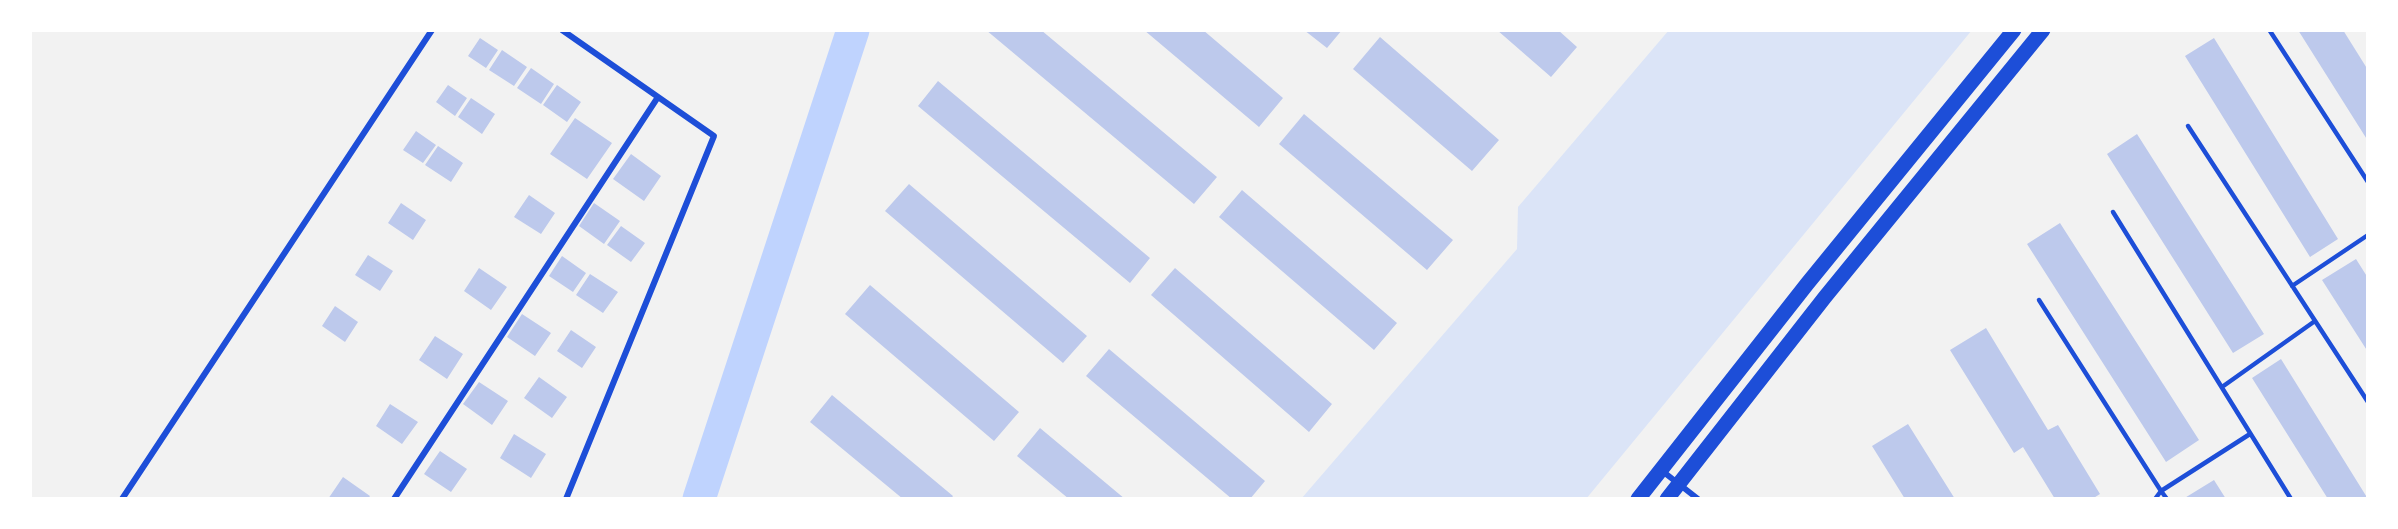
<!DOCTYPE html>
<html>
<head>
<meta charset="utf-8">
<style>
  body { margin:0 }
  #map { position:relative; width:2398px; height:529px; overflow:hidden; background:#f2f2f2; font-family:"Roboto Serif",serif }
  canvas { display:block }
  .frame { position:absolute; inset:0; border:32px solid #fff; pointer-events:none }
</style>
</head>
<body>
<div id="map">
<canvas width="2398" height="529"></canvas>
<div class="frame"></div>
</div>
<script>
const ctx = document.querySelector('canvas').getContext('2d');
ctx.lineJoin = 'round';
function paint(path, color) {
  ctx.fillStyle = color;
  ctx.fill(path, 'evenodd');
}
function trace(path, color, width, dash) {
  ctx.strokeStyle = color;
  ctx.lineWidth = width;
  ctx.lineCap = dash ? 'butt' : 'round';
  ctx.setLineDash(dash || []);
  ctx.stroke(path);
}
const green = new Path2D(`
  M1669 30H1972L1586 499H1301L1517 249 1518 207Z`);
const river = new Path2D(`
  M699 499 853 30`);
const building = new Path2D(`
  M986 30H1041L1217 177 1194 204Z
  M1144 30H1203L1283 98 1259 127Z
  M1304 30H1342L1327 48Z
  M1497 30H1558L1577 47 1551 77Z
  M2298 30H2343L2368 70V141Z
  M1380 37 1499 140 1472 171 1353 69Z
  M480 38 498 50 486 68 468 56Z
  M2214 38 2338 239 2310 257 2185 56Z
  M502 50 527 67 514 86 489 70Z
  M531 68 554 84 541 104 517 88Z
  M938 81 1150 258 1130 283 918 106Z
  M448 85 467 98 455 116 436 102Z
  M557 85 581 102 567 122 543 105Z
  M471 98 495 114 482 134 458 117Z
  M1304 114 1453 240 1427 270 1279 144Z
  M575 118 612 143 587 179 550 154Z
  M416 131 436 145 423 163 403 150Z
  M2137 134 2264 334 2233 353 2107 154Z
  M438 146 463 163 451 182 425 165Z
  M631 154 661 176 644 201 613 179Z
  M909 184 1087 336 1063 363 885 211Z
  M1242 190 1397 323 1374 350 1219 217Z
  M529 195 555 213 541 234 514 217Z
  M401 203 426 220 413 240 388 223Z
  M594 203 620 221 604 244 579 226Z
  M2060 223 2199 440 2166 462 2027 244Z
  M621 226 645 243 631 262 607 245Z
  M368 255 393 271 380 291 355 275Z
  M562 256 586 273 573 292 549 276Z
  M2356 259 2368 278V352L2322 280Z
  M479 268 507 287 491 310 464 291Z
  M1175 268 1332 404 1309 432 1151 295Z
  M590 274 618 292 603 313 576 295Z
  M870 285 1019 412 994 441 845 314Z
  M335 306 358 322 345 342 322 326Z
  M522 314 551 333 535 356 507 337Z
  M1986 328 2048 430 2058 425 2100 494 2092 499H2055L2023 447 2014 453 1950 350Z
  M571 330 596 347 582 368 557 351Z
  M435 336 463 354 447 379 419 360Z
  M1109 349 1265 481 1250 499H1232L1086 376Z
  M2281 359 2368 499H2328L2252 378Z
  M539 377 567 397 552 418 524 398Z
  M479 382 508 401 492 425 463 404Z
  M832 395 953 496 951 499H903L810 422Z
  M390 404 418 422 402 444 376 426Z
  M1908 424 1955 499H1905L1872 446Z
  M1040 428 1125 499H1069L1017 456Z
  M514 434 546 454 531 478 500 458Z
  M440 451 467 469 451 492 424 474Z
  M343 477 370 496 368 499H328Z
  M2214 480 2226 499H2183Z`);
const service = new Path2D(`
  M2270 31 2368 182
  M2188 126 2368 402
  M2113 212 2291 499
  M2292 286 2368 235
  M2039 300 2161 491 2250 434
  M2222 387 2315 321
  M2155 499 2161 491 2167 499`);
const minor = new Path2D(`
  M562 30 714 136 566 499
  M1661 470 1698 499
  M122 499 432 30
  M394 499 658 97`);
const primary = new Path2D(`
  M1638 499 1807 284 2014 30
  M1667 499 1825 297 2043 30`);
paint(green, '#dbe4f7');
trace(river, '#bfd3fe', 33);
paint(building, '#bdc9ec');
trace(service, '#1d4ed8', 4.5);
trace(minor, '#1d4ed8', 6);
trace(primary, '#1d4ed8', 15);
</script>
</body>
</html>
